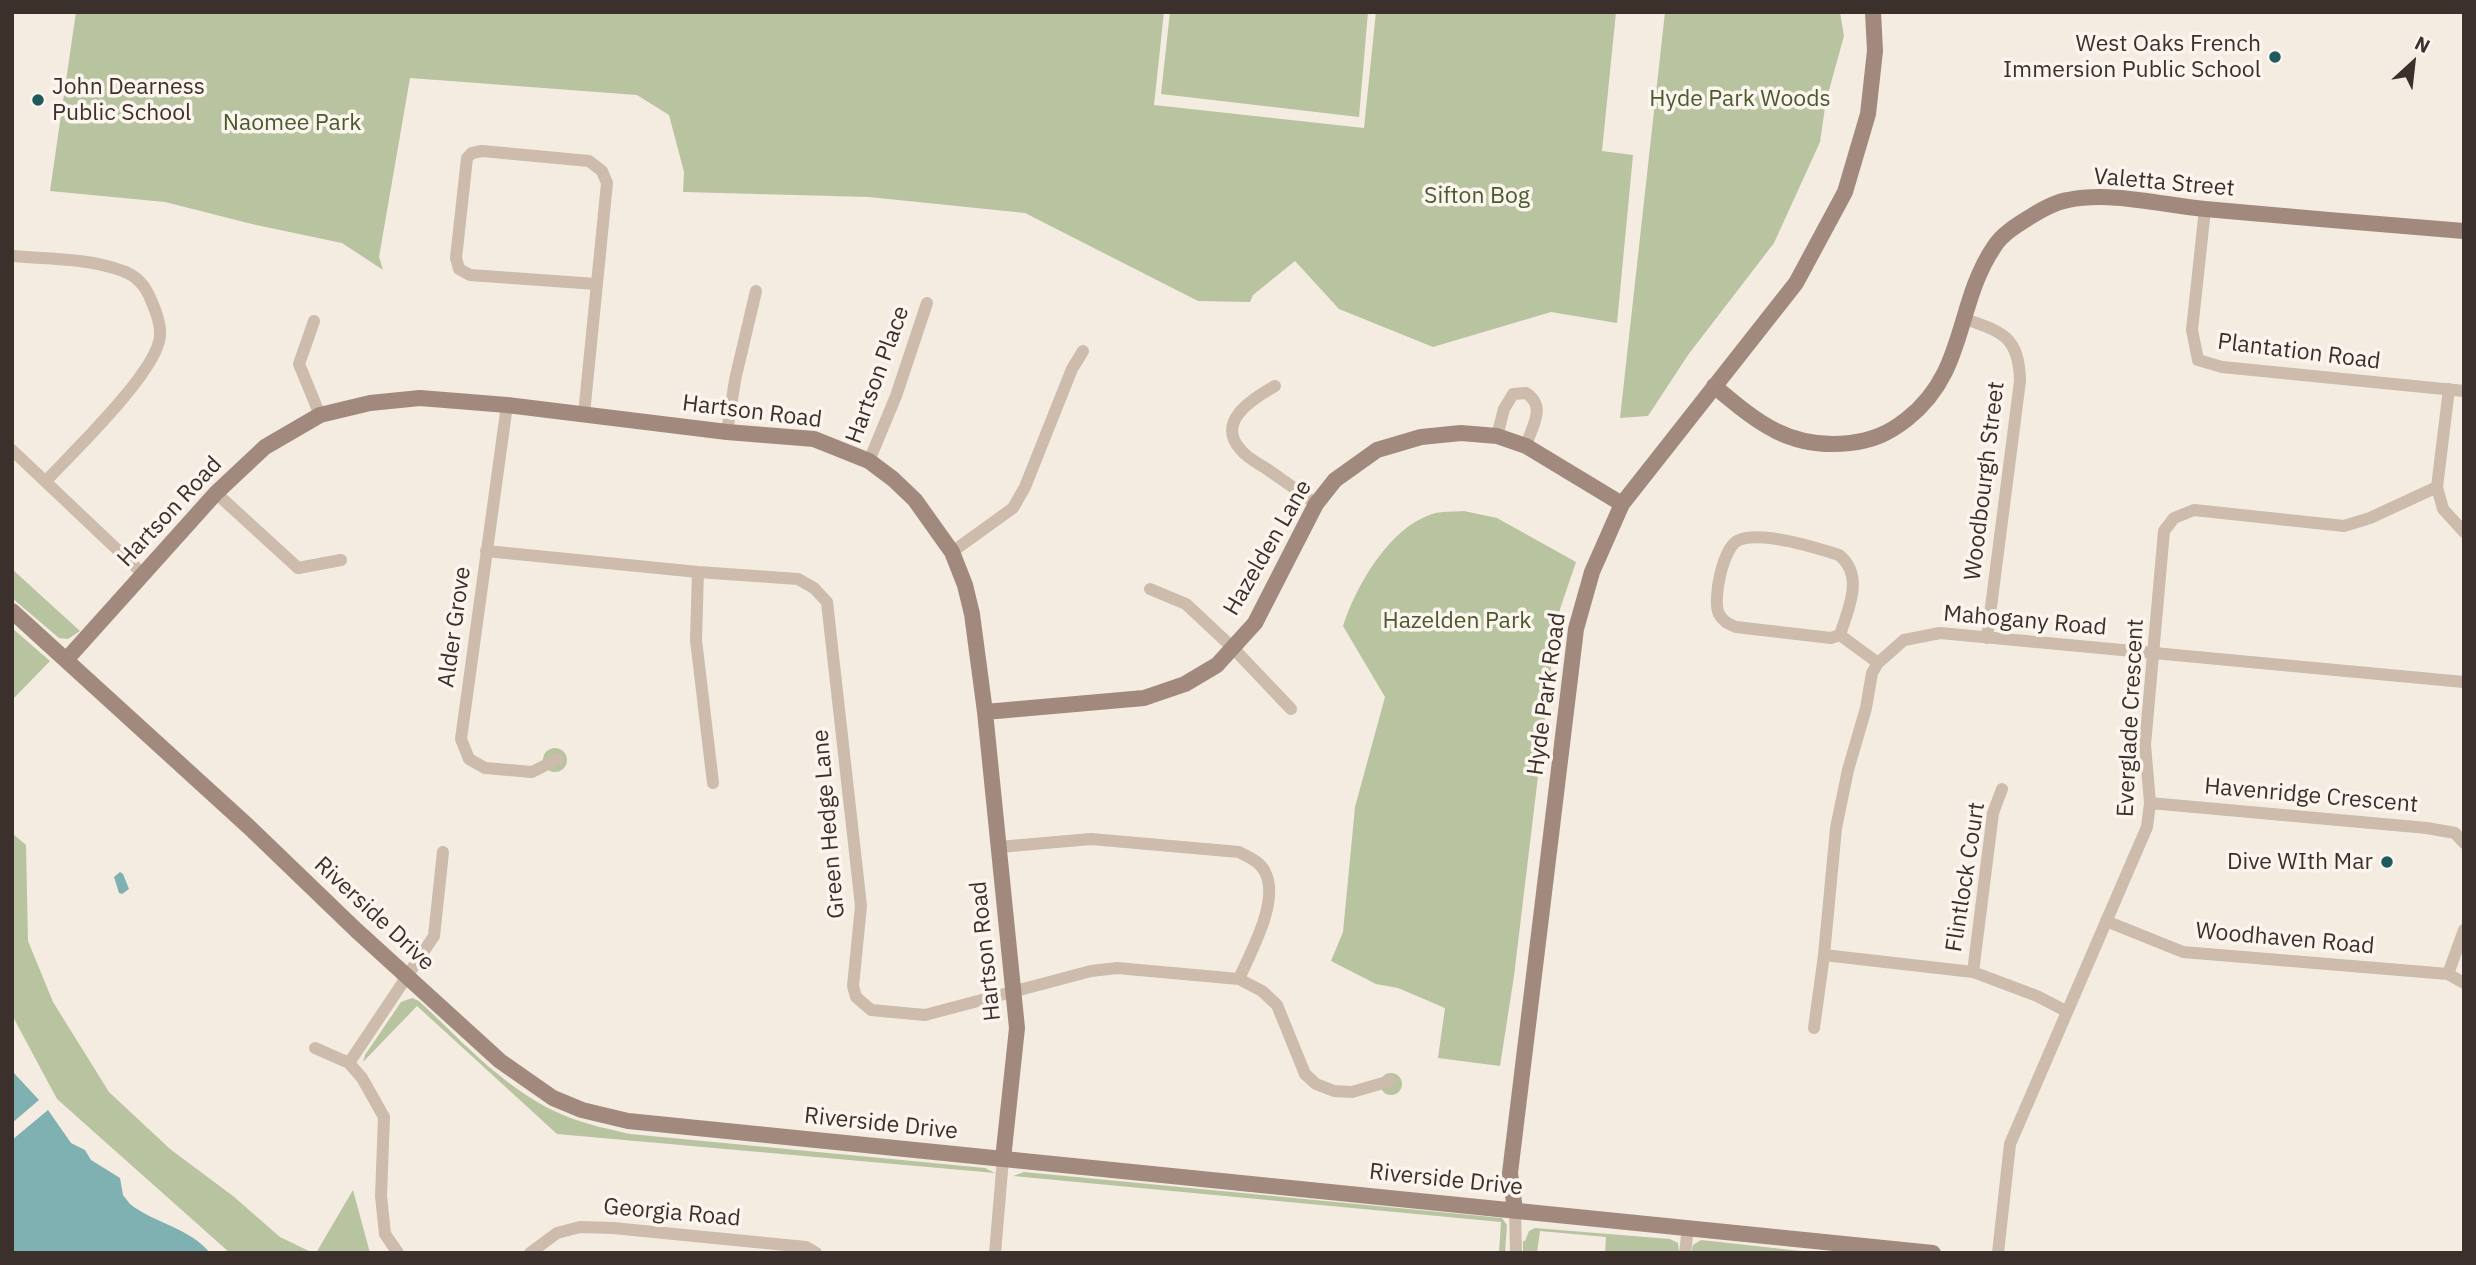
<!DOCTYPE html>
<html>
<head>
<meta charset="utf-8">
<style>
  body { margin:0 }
  #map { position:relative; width:2476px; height:1265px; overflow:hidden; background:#f4ebe1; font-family:"IBM Plex Sans",sans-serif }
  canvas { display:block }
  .frame { position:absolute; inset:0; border:14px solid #3b302b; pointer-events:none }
  .north { position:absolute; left:2378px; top:28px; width:70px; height:70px; -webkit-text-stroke:5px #fbf5ee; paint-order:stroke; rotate:27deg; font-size:19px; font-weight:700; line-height:28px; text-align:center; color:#3b302b }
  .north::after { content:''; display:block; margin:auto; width:24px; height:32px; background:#3b302b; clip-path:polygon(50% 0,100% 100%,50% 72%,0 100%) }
</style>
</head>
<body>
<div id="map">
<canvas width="2476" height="1265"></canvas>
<div class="frame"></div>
<div class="north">N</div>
</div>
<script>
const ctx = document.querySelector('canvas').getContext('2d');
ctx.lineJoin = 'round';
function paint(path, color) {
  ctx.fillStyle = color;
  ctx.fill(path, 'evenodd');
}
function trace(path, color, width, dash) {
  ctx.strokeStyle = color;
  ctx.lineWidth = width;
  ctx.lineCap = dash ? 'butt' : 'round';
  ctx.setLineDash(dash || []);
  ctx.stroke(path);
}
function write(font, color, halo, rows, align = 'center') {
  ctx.font = font + ' "IBM Plex Sans",sans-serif';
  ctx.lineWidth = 7;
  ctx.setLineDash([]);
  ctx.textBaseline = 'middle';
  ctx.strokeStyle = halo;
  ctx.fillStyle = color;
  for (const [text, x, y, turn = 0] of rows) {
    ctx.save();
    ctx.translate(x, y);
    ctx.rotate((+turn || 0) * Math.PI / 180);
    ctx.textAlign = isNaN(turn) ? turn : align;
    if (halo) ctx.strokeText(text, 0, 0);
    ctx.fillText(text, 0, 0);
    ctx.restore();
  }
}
const green = new Path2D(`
  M76 12H1164L1154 105 1364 128 1376 12H1616L1602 151 1633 155 1617 323 1551 312 1433 347 1339 309 1295 261 1253 295 1250 302 1198 301 1025 213 869 197 683 192 684 172 669 115 637 95 410 78 379 257 383 270 342 243 256 225 165 202 50 191Z
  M1170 12H1368L1359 117 1161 94Z
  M1665 12H1840L1844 36 1826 101 1820 142 1774 243 1688 355 1648 416 1620 418Z
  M1464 511 1497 518 1576 562 1560 609 1554 643 1514 976 1500 1066 1438 1058 1445 1008 1398 988 1376 984 1331 961 1343 932 1355 807 1385 697 1343 626C1356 586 1389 528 1432 514 1441 511 1454 512 1464 511Z
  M12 569 80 631 68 639 59 638 12 598Z
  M12 628 50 661 12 700Z
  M543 760a12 12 0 1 1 24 0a12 12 0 1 1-24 0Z
  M12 833 26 845 28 941 53 1002 109 1092 170 1149 233 1196 280 1237 313 1253H230L57 1099 12 1015Z
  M412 998 419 1001C464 1043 509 1094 568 1117 588 1125 609 1129 630 1134L985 1168 995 1173 557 1134 417 1006 363 1062 365 1055 401 1002Z
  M1380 1084a11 11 0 1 1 22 0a11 11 0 1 1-22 0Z
  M1024 1172 1502 1218 1507 1225 1505 1253H1499L1501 1222 1013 1176Z
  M353 1190 370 1253H316Z
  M1535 1228 1670 1239 1678 1243 1679 1253H1605L1606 1237 1540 1231 1537 1253H1523V1241H1525L1529 1231Z
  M1701 1240 1819 1253H1691L1693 1245Z`);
const water = new Path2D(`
  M120 872 123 874 129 889 122 894 119 893 114 877Z
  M12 1071 39 1100 12 1123Z
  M48 1110 71 1143 85 1150 91 1160 120 1178 123 1195 130 1204C154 1223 190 1228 210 1253L12 1251V1140Z`);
const street = new Path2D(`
  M2205 209 2192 330 2198 360 2222 367 2464 391
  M12 256C48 259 89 258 123 271 137 276 146 287 151 300 156 311 161 324 160 336 158 371 72 453 46 481
  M1965 319C2003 332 2019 337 2020 381L1987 638
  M314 321 299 364 320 415
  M1275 386C1252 399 1215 422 1241 450 1247 458 1258 463 1267 469 1284 481 1300 492 1316 504
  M2449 389 2437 487 2443 509 2464 532
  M507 405 461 739 469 759 485 768 532 772 558 759
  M584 414 607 183 602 171 589 161 482 151 472 153 467 158 456 258 459 269 470 275 596 284
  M727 432 735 380 756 291
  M1497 436 1504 409 1513 394 1526 393C1547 407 1532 425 1526 446
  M12 450 143 574
  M869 461 896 396 927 303
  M216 493 298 568 341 560
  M486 551 698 572 798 579 814 588 827 602 861 906 853 986 856 997 871 1010 925 1015 1091 971 1117 968 1239 979 1262 991 1277 1005 1305 1074 1316 1084 1334 1091 1352 1092 1390 1081
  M952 552 1013 508 1025 487 1072 369 1083 351
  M698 572 696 640 713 783
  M1150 589 1186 604 1233 648 1291 709
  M1840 635C1848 609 1865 576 1839 555 1814 547 1762 531 1739 540 1723 546 1712 600 1719 614 1723 622 1729 624 1736 627L1831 638 1840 635 1878 663
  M2150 803 2427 828 2455 833 2464 843
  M999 847 1091 839 1239 852C1248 857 1260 861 1265 872 1280 901 1251 951 1239 979
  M2106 921 2183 952 2448 974 2464 983
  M1824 955 1973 972 2037 996 2066 1011
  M1973 972 1993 813 2002 789
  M2448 974 2464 930
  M1814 1028 1824 955 1836 828 1848 770 1866 708 1872 673 1878 663 1904 640 1940 633 2464 682
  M315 1048 349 1063
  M1515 1210 1516 1253
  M398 1253 385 1234 381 1196 384 1117 362 1078 349 1063 434 936 443 852
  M530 1253 557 1233 580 1227 613 1228 806 1247 816 1253
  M995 1253 1003 1159
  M1685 1253 1688 1228
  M1998 1253 2010 1144 2147 827 2150 803 2145 745 2164 531 2174 518 2194 510 2344 526 2370 518 2437 487`);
const secondary = new Path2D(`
  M1714 386C1757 422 1789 450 1850 443 1873 440 1888 434 1907 419 1967 372 1955 305 1994 247 2002 234 2017 225 2030 217 2041 210 2055 202 2068 200 2110 191 2163 205 2205 209 2291 217 2378 224 2464 231
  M12 611 249 827 356 930 500 1061 553 1098 582 1110 628 1121 1933 1253
  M66 660 216 493 265 447 320 415 370 403 420 398 507 405 727 432 814 439 869 461 893 479 915 500 952 552 965 585 972 614 985 712 1017 1028 1003 1159
  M985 712 1144 698 1185 684 1217 665 1255 623 1316 504 1335 480 1377 450 1421 437 1461 433 1497 436 1526 446 1622 504
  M1515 1210 1510 1173 1576 629 1592 572 1622 504 1796 283 1845 192 1868 114 1875 51 1873 12`);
const markers = [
  [2275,57,7,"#1f5a5e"],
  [38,100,7,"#1f5a5e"],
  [2387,862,7,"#1f5a5e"]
];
const poiNames = [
  ["West Oaks French",2261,44],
  ["Immersion Public School",2261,70],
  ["John Dearness",52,87,"left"],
  ["Public School",52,113,"left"],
  ["Dive WIth Mar",2373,862]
];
const parkNames = [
  ["Hyde Park Woods",1740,99],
  ["Naomee Park",292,123],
  ["Sifton Bog",1477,196],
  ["Hazelden Park",1457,621]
];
const streetNames = [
  ["Valetta Street",2164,183,5],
  ["Plantation Road",2299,352,7],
  ["Hartson Place",878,375,-70],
  ["Hartson Road",752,412,7],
  ["Woodbourgh Street",1985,481,-83],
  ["Hartson Road",170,512,-47],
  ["Hazelden Lane",1268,548,-60],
  ["Mahogany Road",2025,621,5],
  ["Alder Grove",455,627,-82],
  ["Hyde Park Road",1547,694,-82],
  ["Everglade Crescent",2131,718,-87],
  ["Havenridge Crescent",2311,796,5],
  ["Green Hedge Lane",829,824,-95],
  ["Flintlock Court",1966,877,-81],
  ["Riverside Drive",374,914,43],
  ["Woodhaven Road",2285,939,5],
  ["Hartson Road",986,951,-96],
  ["Riverside Drive",881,1124,6],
  ["Riverside Drive",1446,1180,6],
  ["Georgia Road",672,1213,5]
];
paint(green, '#b8c4a0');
paint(water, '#7fb0b2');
trace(street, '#cdbbac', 12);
trace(secondary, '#a18a7d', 16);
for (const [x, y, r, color] of markers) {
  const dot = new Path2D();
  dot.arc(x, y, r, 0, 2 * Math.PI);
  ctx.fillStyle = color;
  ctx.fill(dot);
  trace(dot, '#fbf5ee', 2.5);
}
write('23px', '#3b302b', '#fbf5ee', poiNames, 'right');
write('23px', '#4a5a2e', '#fbf5ee', parkNames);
write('23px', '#3b302b', '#fbf5ee', streetNames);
</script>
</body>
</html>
